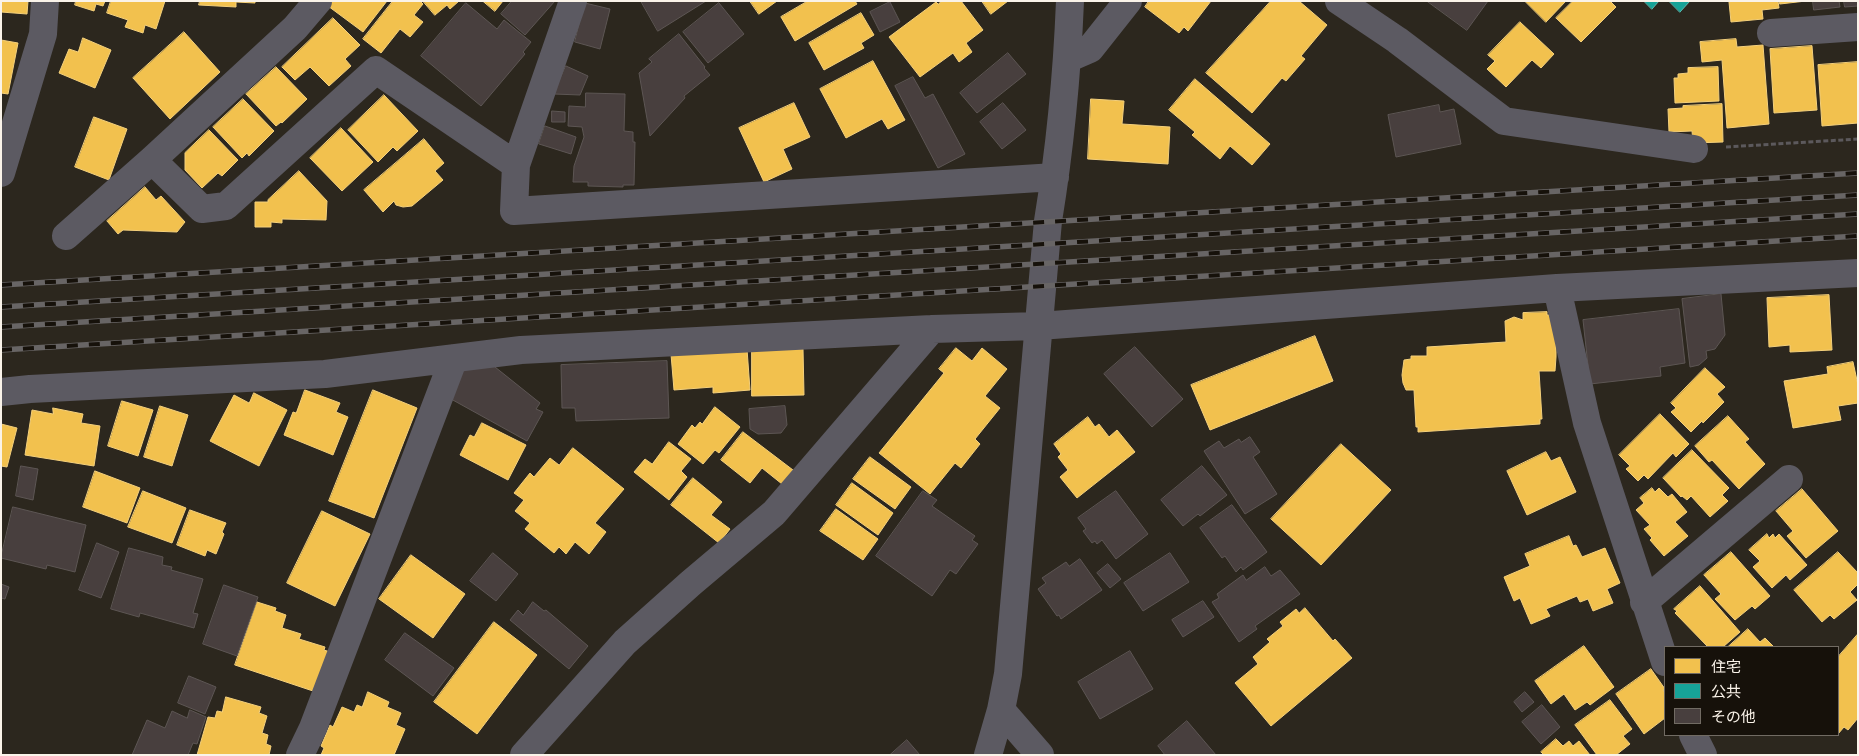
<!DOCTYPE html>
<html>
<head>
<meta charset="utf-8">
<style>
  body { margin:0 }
  #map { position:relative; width:1859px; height:756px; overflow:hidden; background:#2c271e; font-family:"DejaVu Sans","Noto Sans JP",sans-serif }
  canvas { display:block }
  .frame { position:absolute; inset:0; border:2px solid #faf3e9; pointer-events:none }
  .legend { position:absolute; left:1664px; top:646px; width:175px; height:90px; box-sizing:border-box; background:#16110a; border:1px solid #716b63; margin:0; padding:6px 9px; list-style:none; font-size:15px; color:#faf3e9 }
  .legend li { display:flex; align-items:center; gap:10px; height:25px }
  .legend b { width:25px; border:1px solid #716b63 }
</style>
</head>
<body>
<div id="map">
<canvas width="1859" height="756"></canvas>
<div class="frame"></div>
<ul class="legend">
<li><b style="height:14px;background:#f2c14e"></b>住宅</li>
<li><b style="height:14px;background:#17a398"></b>公共</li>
<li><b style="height:14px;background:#483f3e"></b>その他</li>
</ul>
</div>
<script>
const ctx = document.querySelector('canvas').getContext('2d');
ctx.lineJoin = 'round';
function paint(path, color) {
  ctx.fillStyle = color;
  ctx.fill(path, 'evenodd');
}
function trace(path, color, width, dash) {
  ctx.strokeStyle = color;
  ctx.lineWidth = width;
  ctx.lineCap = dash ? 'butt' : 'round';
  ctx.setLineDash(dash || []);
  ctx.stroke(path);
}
const homes = new Path2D(`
  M1 1H28L27 14 1 12Z
  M76 1H105L103 6 96 4 94 11 75 5Z
  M111 1H165L156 29 145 25 143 33 125 27 128 20 107 13Z
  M200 1H255V3L236 2V7L199 5Z
  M332 1H387L363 32 328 6Z
  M393 1H420L423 4 414 15 423 22 410 37 400 29 381 53 363 39Z
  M423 1H459L450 9 447 5 435 15Z
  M483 1H503L495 11Z
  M750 1H777L759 14Z
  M808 1H855L857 4 795 41 781 17Z
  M942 1H961L983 30 966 43 972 52 959 62 953 53 920 77 889 37 936 2 938 4Z
  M982 1H1008L991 14Z
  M1149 1H1211L1188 31 1184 27 1179 33 1145 7Z
  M1271 1H1299L1327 25 1301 56 1305 59 1286 81 1282 78 1252 113 1206 73Z
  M1525 1H1566L1546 22Z
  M1573 1H1610L1616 7 1581 42 1556 18Z
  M1778 1 1779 8 1762 10 1763 19 1731 22 1729 2Z
  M1780 1H1806L1780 4Z
  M861 13 874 35 861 43 864 48 824 70 809 43Z
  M333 18 360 45 345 59 351 66 329 86 310 67 295 80 282 67Z
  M1520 22 1554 54 1541 68 1532 60 1506 87 1487 69 1495 61 1488 55Z
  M184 32 220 72 170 119 133 78Z
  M83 38 111 50 95 88 59 73 69 49 78 52Z
  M1736 39 1737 47 1763 45 1769 124 1727 128 1722 60 1702 62 1700 42Z
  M1 40 18 43 8 94 1 93Z
  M1812 46 1817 110 1774 113 1770 49Z
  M873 61 905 120 888 129 882 119 846 138 820 89Z
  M1858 62V123L1822 126 1818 65Z
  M276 67 307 99 282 123 281 122 276 126 246 94Z
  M1718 67 1719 101 1675 103 1674 78H1678V74L1688 73V68Z
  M1195 79 1270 144 1252 165 1230 146 1220 159 1192 135 1195 132 1169 110Z
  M384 95 418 131 397 151 393 147 378 162 348 130Z
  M243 99 274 131 249 156 247 153 242 158 213 127Z
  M1091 99 1124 101 1122 124 1170 127 1168 164 1088 159Z
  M794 103 810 137 783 149 792 169 764 182 739 128Z
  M1722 104 1723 142 1693 143 1692 131 1669 132 1668 109 1683 108V106Z
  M94 117 127 129 109 180 75 167Z
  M341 128 373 162 342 191 310 158Z
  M209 130 238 160 222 176 218 173 202 188 185 170V153Z
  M424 139 444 163 435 171 443 180 412 206 403 207 396 205 394 201 383 212 364 190Z
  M299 171 327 201 326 220 282 219V223L271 222V227H255V202H268V200Z
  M145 187 156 200 161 196 185 222 177 232 123 230 118 234 107 221Z
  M1829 295 1832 350 1790 352V345L1769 347 1767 298Z
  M1547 312V315H1551L1556 342V357L1555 371H1539L1542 419H1540V424L1418 432V427H1416L1414 390H1406L1403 383 1402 375 1404 360 1411 359V356H1427V347L1506 342 1505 321 1514 317 1523 320V313Z
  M1315 336 1333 381 1210 430 1191 385Z
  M956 348 972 361 982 348 1007 369 985 396 1000 408 975 439 980 444 961 468 955 463 930 494 879 453 944 373 939 369Z
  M747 349 750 390 713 393V387L674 390 671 354Z
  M752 349H803L804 395 752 396Z
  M1853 362 1858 385V403L1838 406 1841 420 1793 428 1784 381 1828 374 1827 367Z
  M1705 368 1725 387 1717 394 1724 402 1703 423 1702 421 1691 432 1671 412 1676 408 1671 403Z
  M305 390 340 403 336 412 348 417 333 455 284 435 293 412 296 413Z
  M373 390 417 408 374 518 329 501Z
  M254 393 287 410 259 466 210 441 234 395 249 403Z
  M122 401 153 410 138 456 108 446Z
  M160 406 188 415 172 466 144 457Z
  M715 407 740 427 719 453 715 450 703 464 678 444 692 425 695 428 700 422 702 424Z
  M53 408 83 414 81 423 100 426 94 466 25 455 32 410 53 414Z
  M1660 414 1689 444 1676 457 1673 453 1648 479 1644 475 1638 481 1626 469 1630 466 1619 455Z
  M1728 416 1749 439 1745 442 1765 464 1739 489 1712 460 1709 462 1695 446Z
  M1088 417 1095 427 1099 424 1109 437 1117 430 1135 452 1077 498 1060 477 1068 470 1058 457 1061 454 1054 444Z
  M482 423 526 445 508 480 460 455 470 435 474 437Z
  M1 424 17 428 7 467 1 466Z
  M743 432 793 470 782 484 762 468 750 483 721 460Z
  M669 442 691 459 681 471 687 477 669 500 634 472 645 459 652 464Z
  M1341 444 1391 490 1321 565 1271 519Z
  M573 448 624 489 595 523 606 532 589 554 575 542 566 554 559 547 554 553 525 529 530 523 515 511 524 500 514 493 530 473 534 477 550 458 559 465Z
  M1692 450 1729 488 1722 495 1728 501 1710 517 1691 496 1687 500 1682 496 1681 497 1663 478Z
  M1546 452 1551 461 1560 457 1576 492 1527 515 1507 471Z
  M870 457 911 487 895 509 853 479Z
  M95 471 140 488 127 523 83 507Z
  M693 478 722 502 711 515 730 529 719 543 671 505Z
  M852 483 893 513 878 535 836 505Z
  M1652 488 1655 492 1659 488 1668 497 1672 494 1687 512 1675 522 1688 536 1664 556 1650 540 1652 538 1644 529 1650 525 1636 510 1644 503 1640 498Z
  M1802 489 1838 531 1806 558 1787 536 1793 531 1776 511Z
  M143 491 186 508 172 543 128 527Z
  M836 509 878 539 863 560 820 531Z
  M190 510 226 523 222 532 224 534 216 554 207 550 205 556 177 545Z
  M322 511 370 534 335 606 287 583Z
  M1767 534 1769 538 1773 534 1775 538 1779 534 1807 565 1790 580 1786 575 1772 588 1753 567 1760 561 1749 550Z
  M1569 536 1573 546 1576 545 1582 557 1605 548 1620 583 1607 589 1613 603 1593 611 1588 599 1580 602 1577 596 1546 609 1550 616 1531 624 1520 598 1514 601 1504 577 1530 566 1525 554Z
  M1731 552 1770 596 1755 609 1752 606 1735 620 1715 599 1721 594 1704 575Z
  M1838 552 1858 573V584L1850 592 1857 600 1834 619 1830 615 1822 622 1794 590Z
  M411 555 465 594 433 638 379 599Z
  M1700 586 1740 632 1723 647H1708L1675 613 1677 611 1674 609Z
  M257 602 276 608 275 611 286 615 282 628 301 634 299 639 325 647 324 650 330 652 316 692 235 665Z
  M1305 608 1333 641 1335 639 1352 658 1271 726 1235 683 1258 664 1253 657 1270 642 1267 639 1283 626 1280 622 1296 609 1299 613Z
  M494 622 537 655 477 734 434 702Z
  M1748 629 1760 642 1765 638 1774 647H1728Z
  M1858 634V718L1848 730 1844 727 1838 734V657Z
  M1584 646 1614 687 1590 705 1587 702 1575 710 1564 694 1551 704 1535 681Z
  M1651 669 1665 689 1663 690 1665 693V718L1644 734 1616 694Z
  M368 692 389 702 387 707 401 713 396 725 405 729 394 755H321L324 748 321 746 330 725 333 727 342 707 354 712 357 705 362 707Z
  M226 697 261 707 259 713 267 716 262 733 268 735 266 744 271 746 269 755H197L208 717 215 718 217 711 222 712Z
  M1610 700 1632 729 1623 736 1630 744 1616 755H1597L1575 725Z
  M1556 739 1563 746 1569 741 1573 746 1579 741 1590 755H1544L1541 752Z`);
const public = new Path2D(`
  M1644 1H1659L1652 9Z
  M1669 1H1690L1680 12Z`);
const building = new Path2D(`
  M512 1H555L525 35 501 14Z
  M641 1H706L658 31Z
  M1427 1H1488L1467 30Z
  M1813 1H1839L1840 7 1814 10Z
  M1844 1H1858V6L1845 7Z
  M890 2 900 22 880 32 870 12Z
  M466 3 497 29 504 20 531 42 523 52 525 54 481 106 421 56Z
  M585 3 610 9 600 49 575 42Z
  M719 3 744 34 708 63 683 32Z
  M679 34 705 67 704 68 710 75 684 96 685 98 650 136 639 73 652 62 649 59Z
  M1008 53 1026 74 977 113 960 93Z
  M566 66 588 76 580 95 554 94Z
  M913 77 925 98 933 94 965 154 938 168 895 86Z
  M586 93 625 94 624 131 633 132V142H635L634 185H623V187L588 186V182H573L574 166 584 137 582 127 568 126 569 106 585 107Z
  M1003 103 1026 130 1002 149 980 122Z
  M1439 105 1440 112 1454 109 1461 144 1396 157 1388 115Z
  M552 111 565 112V122H552Z
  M545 126 576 137 571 154 539 144Z
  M1721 294 1725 335 1715 349 1706 351 1707 358 1699 365 1690 367 1682 299Z
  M1679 309 1685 363 1660 367 1661 376 1590 384 1583 320Z
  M1135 347 1183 399 1152 427 1104 374Z
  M667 361 669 418 576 421 575 408H562L561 365Z
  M490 363 540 403 536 409 543 412 527 441 451 399 464 364Z
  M785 406 787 425 781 433 758 434 750 429 749 409Z
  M1250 437 1260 452 1253 457 1277 494 1245 514 1204 451 1219 441 1224 448 1239 439 1241 442Z
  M21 466 38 469 33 500 16 496Z
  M1202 466 1227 495 1200 516 1198 514 1183 526 1161 500Z
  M923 491 937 500 932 506 975 536 972 540 978 544 956 574 950 570 932 596 876 556Z
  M1116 491 1148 534 1116 559 1102 540 1097 544 1095 541 1092 543 1083 531 1086 529 1078 518Z
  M1232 505 1267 552 1243 570 1241 567 1236 572 1225 556 1222 558 1200 528Z
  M13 507 86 525 75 572 47 565 46 569 1 558Z
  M97 543 119 552 101 598 79 590Z
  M129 548 163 557 162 565 172 567 171 570 203 579 193 613 198 614 194 628 140 613 139 617 111 609Z
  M493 553 518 574 496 601 470 581Z
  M1170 553 1189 582 1143 611 1124 583Z
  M1080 559 1102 590 1061 619 1059 615 1057 616 1038 589 1046 583 1042 578 1066 562 1069 566Z
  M1108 564 1121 579 1110 588 1097 573Z
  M1265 567 1271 576 1280 570 1300 594 1255 626 1257 629 1239 642 1212 602 1219 598 1217 594 1243 575 1246 580Z
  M1 584 9 587 5 599 1 598Z
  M224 585 258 597 237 656 203 644Z
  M1203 601 1214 617 1183 637 1172 620Z
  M533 602 544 611 546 610 588 646 569 669 510 620 518 610 523 615Z
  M405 633 454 668 433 696 385 660Z
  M1130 651 1153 689 1100 719 1078 682Z
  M189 676 216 687 205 714 178 703Z
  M1525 692 1534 702 1522 712 1514 702Z
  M1542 705 1560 727 1541 744 1522 722Z
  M190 710 206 717 197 744 193 743 188 755H132L147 720 165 728 172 711 187 718Z
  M1187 721 1216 755H1165L1158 746Z
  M907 740 920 755H890Z`);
const path = new Path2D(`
  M1726 147 1858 139`);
const minor = new Path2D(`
  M1339 1 1397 40 1504 121 1694 149
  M1771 33 1858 27
  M1067 59 1090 49 1128 1
  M152 160 202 209 226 206 376 70 516 165 514 211 1055 177
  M516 165 573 1
  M1 173 43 34 45 1
  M66 236 152 160 295 28 318 1
  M1557 288 1587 423 1665 662
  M1 392 30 389 325 374 521 350 932 329 1039 326 1557 288 1858 273
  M1644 602 1789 479
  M1001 710 1040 755
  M1693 735 1703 755
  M300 755 313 728 454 358
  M524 755 625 642 691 583 774 513 932 329
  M988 755 1001 710 1008 674 1048 221C1060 148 1067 75 1070 1`);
const rail = new Path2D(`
  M1 285 1858 173
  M1 307 1858 195
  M1 327 1858 214
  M1 350 1858 236`);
paint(homes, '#f2c14e');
trace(homes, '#f4d07c', 1);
paint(public, '#17a398');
trace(public, '#5bbbb0', 1);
paint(building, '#483f3e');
trace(building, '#5d5654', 1);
trace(path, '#5c595c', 3, [5, 2.5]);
trace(minor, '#5c5a62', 28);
trace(rail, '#686565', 5.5);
trace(rail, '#16110a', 4, [11]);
</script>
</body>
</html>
